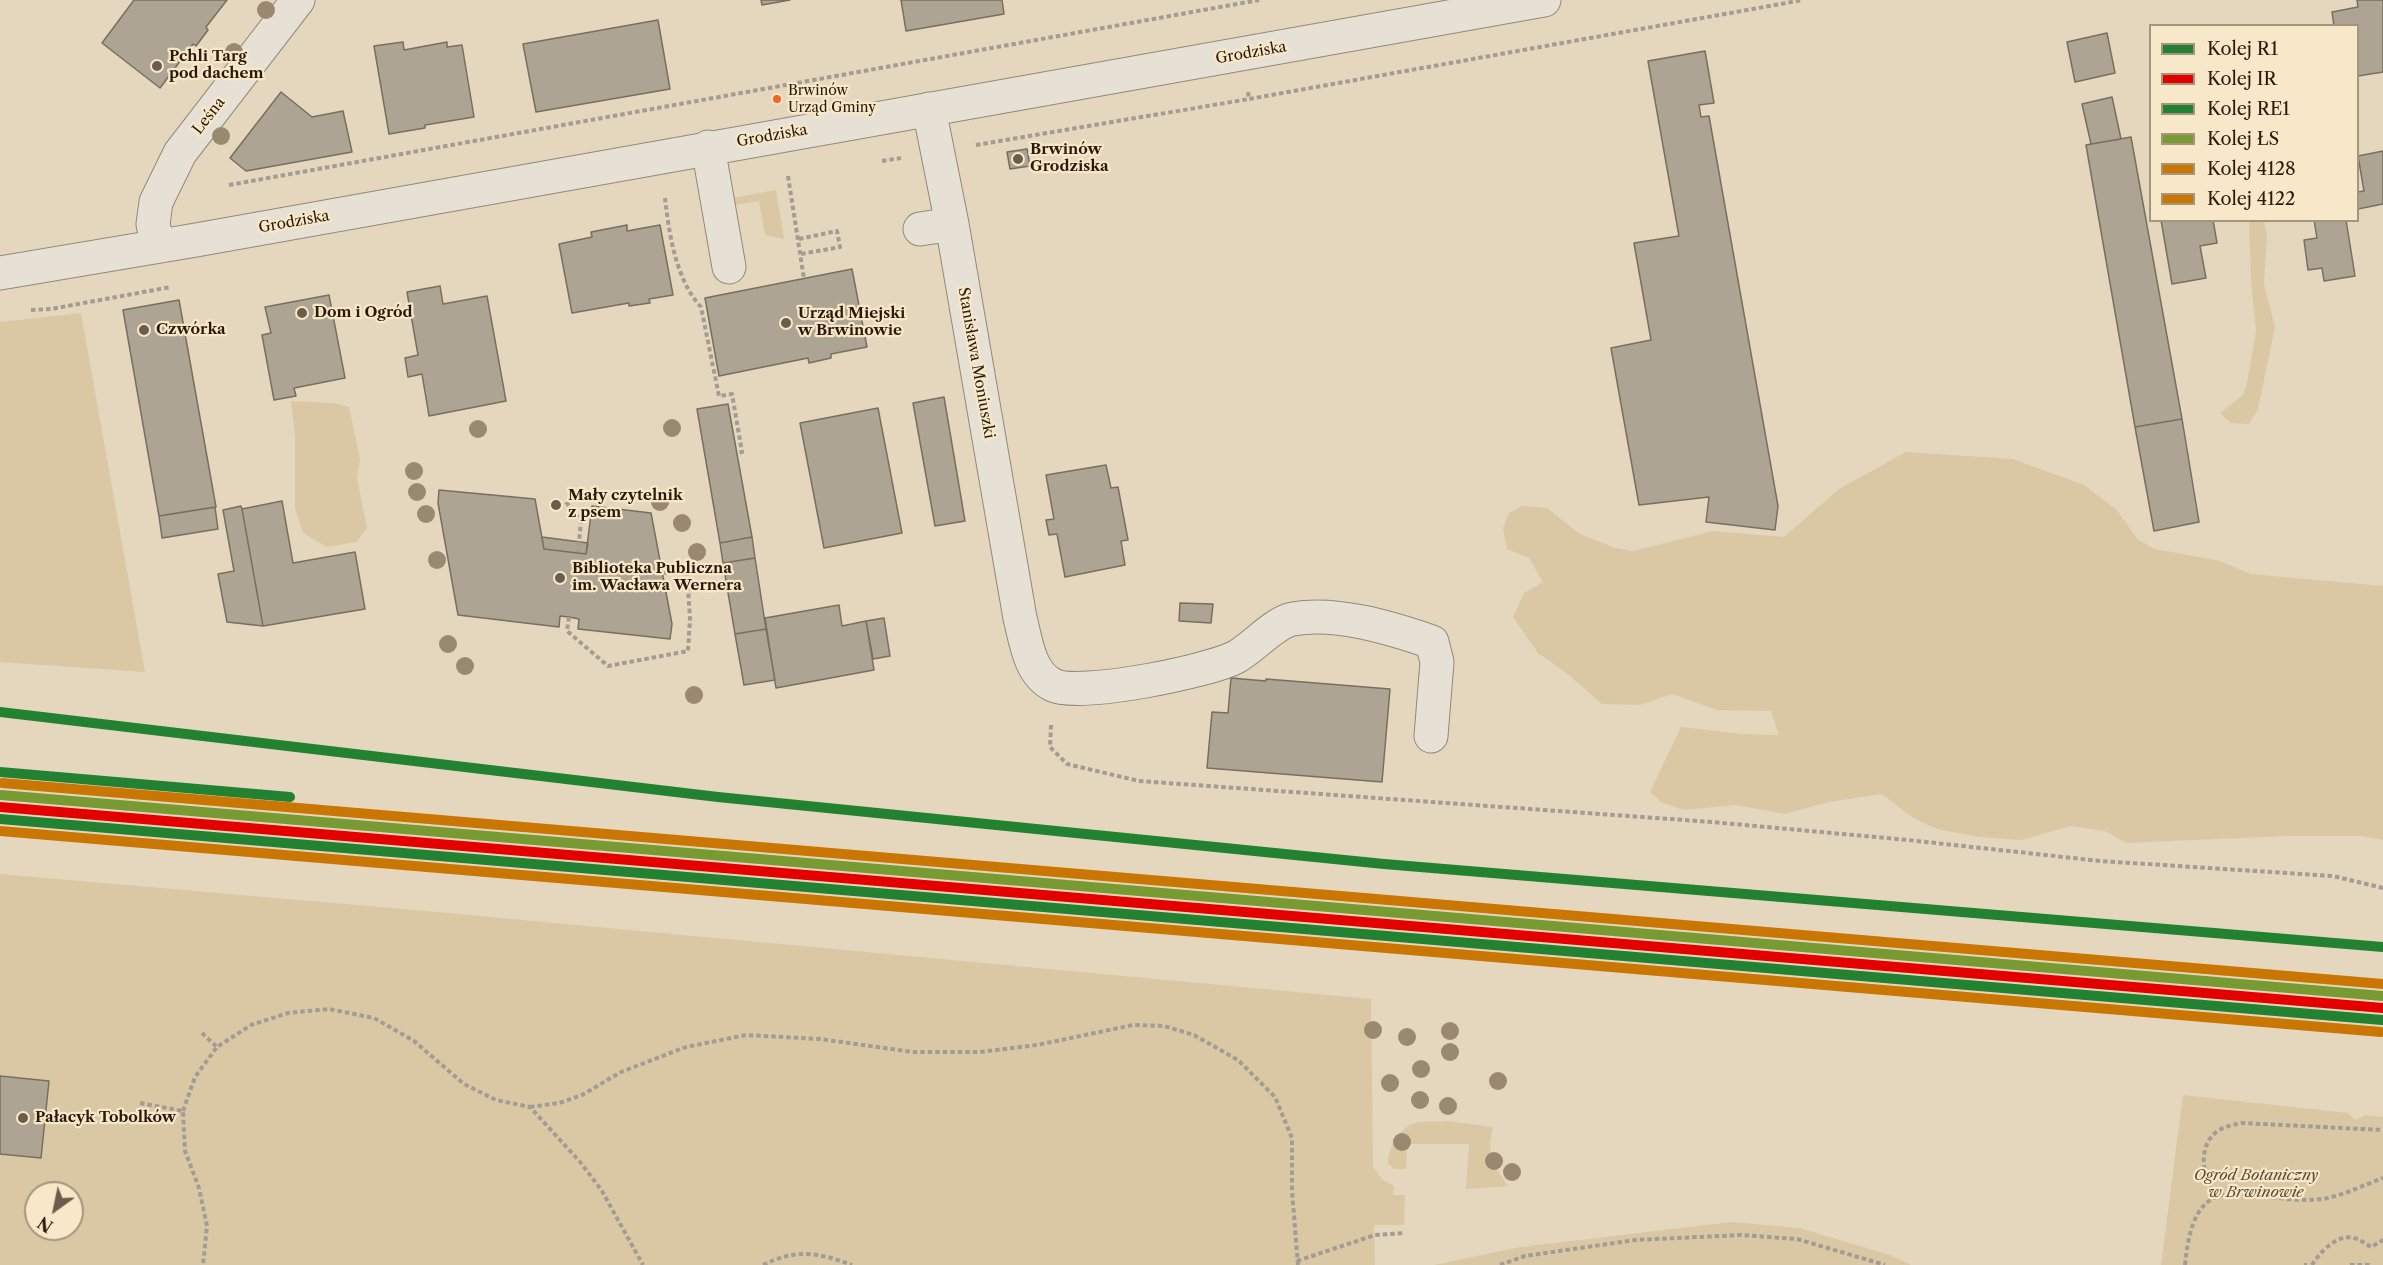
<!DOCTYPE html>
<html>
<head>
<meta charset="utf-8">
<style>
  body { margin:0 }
  #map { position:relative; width:2383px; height:1265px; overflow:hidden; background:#e4d7bd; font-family:"Libre Caslon Text",serif }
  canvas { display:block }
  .legend { position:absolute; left:2149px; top:24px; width:210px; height:198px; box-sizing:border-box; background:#f7e8ca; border:2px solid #a5957d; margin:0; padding:8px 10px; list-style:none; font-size:18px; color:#2b190a }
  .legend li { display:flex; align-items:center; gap:12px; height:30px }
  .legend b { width:30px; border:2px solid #a5957d }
  .north { position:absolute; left:24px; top:1181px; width:60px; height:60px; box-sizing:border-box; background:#f7e8ca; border:2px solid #a5957d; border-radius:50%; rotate:213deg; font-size:16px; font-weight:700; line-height:24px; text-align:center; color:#2b190a }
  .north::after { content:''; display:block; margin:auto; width:21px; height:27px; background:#6c5c49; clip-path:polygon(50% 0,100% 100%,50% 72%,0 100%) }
</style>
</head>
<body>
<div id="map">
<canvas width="2383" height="1265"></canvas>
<ul class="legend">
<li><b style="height:8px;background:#238132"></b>Kolej R1</li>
<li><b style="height:8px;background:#e50000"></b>Kolej IR</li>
<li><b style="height:8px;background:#238132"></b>Kolej RE1</li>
<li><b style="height:8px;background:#789a33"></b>Kolej ŁS</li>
<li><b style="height:8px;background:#ca7602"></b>Kolej 4128</li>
<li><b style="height:8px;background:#ca7602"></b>Kolej 4122</li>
</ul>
<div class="north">N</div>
</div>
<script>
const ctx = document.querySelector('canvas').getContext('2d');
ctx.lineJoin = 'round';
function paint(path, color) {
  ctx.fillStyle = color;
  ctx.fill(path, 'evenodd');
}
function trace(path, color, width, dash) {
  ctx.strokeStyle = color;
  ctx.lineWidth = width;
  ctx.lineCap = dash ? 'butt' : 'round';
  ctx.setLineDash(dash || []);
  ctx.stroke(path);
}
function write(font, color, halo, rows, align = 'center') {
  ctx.font = font + ' "Libre Caslon Text",serif';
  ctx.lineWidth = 4.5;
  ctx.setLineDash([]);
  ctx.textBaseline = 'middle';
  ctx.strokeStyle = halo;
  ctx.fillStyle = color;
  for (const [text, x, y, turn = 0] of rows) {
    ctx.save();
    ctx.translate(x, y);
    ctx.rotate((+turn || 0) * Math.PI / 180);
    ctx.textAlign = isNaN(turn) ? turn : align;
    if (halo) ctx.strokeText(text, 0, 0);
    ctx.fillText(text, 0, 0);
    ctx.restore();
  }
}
const green = new Path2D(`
  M776 190 784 239 765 235 759 201 730 206 728 199Z
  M2249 221H2264L2267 235 2264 284 2275 327 2258 409 2249 424 2231 423 2220 413 2243 395 2247 383 2256 331 2251 281Z
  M81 313 145 672 0 662V322Z
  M291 401 333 403 349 407 360 459 357 478 367 528 356 542 327 547 303 533 295 508V436Z
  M1906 452 2013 459 2084 485 2117 510 2138 540 2155 549 2220 561 2250 574 2383 586V840L2361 836H2287L2126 843 2105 831 2071 826 2021 840 1979 837 1937 829 1913 818 1882 794 1829 802 1785 814 1736 805 1684 810 1661 802 1650 792 1681 727 1743 734 1779 735 1771 711 1717 710 1672 694 1640 705 1602 704 1569 675 1538 653 1513 617 1524 593 1543 582 1529 558 1507 549 1503 528 1509 513 1522 506 1547 508 1580 534 1615 548 1633 551 1713 531 1784 537 1839 489Z
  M0 874 426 911 1371 999 1373 1167 1383 1180 1394 1186 1393 1195H1405L1404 1225H1374L1375 1265H0ZM36 1193H72V1229H36Z
  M2183 1095 2348 1113 2355 1120 2366 1115 2383 1117V1265H2161Z
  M1448 1121 1493 1127C1486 1155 1493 1164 1508 1186L1466 1189 1469 1144H1407L1406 1169H1394L1388 1163C1388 1146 1401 1125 1419 1122 1428 1121 1439 1122 1448 1121Z
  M1731 1222 1799 1228 1890 1255 1911 1265H1434L1520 1247Z`);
const building = new Path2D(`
  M134 0H227L206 27 208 30 196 46 193 44 160 88 102 43Z
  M761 0H790L762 5Z
  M901 0H1002L1004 14 906 31Z
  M2357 0H2383V72L2358 76V26H2334L2332 12 2358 7Z
  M658 20 670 89 536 112 523 44Z
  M2107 33 2115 73 2075 82 2067 42Z
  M403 42 404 50 447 42V47L462 45 474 117 425 125V128L389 134 374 46Z
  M1705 51 1714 103 1699 105 1701 117 1709 116 1778 506 1775 530 1706 522 1709 497 1639 505 1611 348 1651 340 1634 243 1679 236 1648 61Z
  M281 92 312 117 343 111 352 152 246 171 230 158Z
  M2112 97 2121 139 2091 144 2082 104Z
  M2131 137 2182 419 2135 427 2086 145Z
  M1027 149 1030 166 1010 169 1007 152Z
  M2383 151V204L2358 209V192L2364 191 2358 156Z
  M2161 220H2213L2217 243 2200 246 2206 278 2172 284Z
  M2314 220H2346L2355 276 2324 281 2322 268 2308 270 2304 240 2317 238Z
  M627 225V231L660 225 673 295 649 299 650 303 629 306V303L572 313 559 244 592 237 591 232Z
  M852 269 867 347 831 354V358L809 363 808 358 719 376 705 298Z
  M440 286 443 304 487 296 506 401 429 416 422 374 408 377 405 358 418 355 407 292Z
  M329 295 345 378 294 388 296 396 274 400 262 335 271 333 265 307Z
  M179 300 216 507 159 516 123 310Z
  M944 397 965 521 935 526 913 403Z
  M728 404 752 537 720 543 697 409Z
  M878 408 902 533 824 548 800 423Z
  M2182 419 2199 522 2154 531 2135 427Z
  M1106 465 1111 488 1118 487 1128 540 1121 541 1125 565 1065 577 1057 534 1049 535 1046 520 1054 519 1046 475Z
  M439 490 535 499 544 549 586 554 592 506 651 513 672 624 670 639 578 629 579 619 569 617 560 616 559 627 458 615 438 503Z
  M282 501 293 563 355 552 365 609 263 626 242 509Z
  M241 506 242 509 263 626 227 622 218 574 234 571 223 510Z
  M215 507 218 529 162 538 159 516Z
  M542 537 588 543 586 554 544 549Z
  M752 537 755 558 723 563 720 543Z
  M755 558 766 629 735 634 723 563Z
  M1180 603 1213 604 1211 623 1179 621Z
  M839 605 842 626 866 621 874 670 776 688 765 618Z
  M884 618 890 656 873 659 866 621Z
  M766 629 775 680 744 685 735 634Z
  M1231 678 1266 681V679L1390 689 1382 782 1207 768 1212 712 1228 713Z
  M0 1076 49 1081 41 1158 0 1154Z`);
const path = new Path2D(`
  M1248 92 1249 99 1803 0
  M976 145 1249 99
  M882 161 901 158
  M788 176 804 279
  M229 185 1259 0
  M665 198C669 234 676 280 701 307L719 396 732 394 742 452 737 453
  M799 239 837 231 840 247 801 254
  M31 310 51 309 171 287
  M566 502 581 521 578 552
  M569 617 567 631 608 666 688 651 690 619 687 572 662 573
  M1051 725 1050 747 1067 764 1139 781 1712 822 1908 840 2100 861 2333 876 2383 888
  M202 1033 217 1047
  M140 1103 183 1111 185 1151 199 1188 207 1226 203 1265
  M530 1107 559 1103 582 1095 621 1072 686 1047 746 1035 820 1039 913 1052H980L1037 1045 1133 1025 1164 1026 1194 1035 1238 1060 1275 1097 1292 1138V1191L1298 1265
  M183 1111 195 1077 217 1047 251 1025 288 1013 329 1009 374 1018 414 1041 464 1084 496 1100 530 1107 581 1163 602 1191 643 1265
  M2216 1197C2203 1180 2196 1145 2218 1131 2225 1126 2233 1125 2241 1123L2383 1130
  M1297 1261 1375 1235 1404 1233
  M763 1265C795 1249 818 1252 852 1265
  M1500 1265 1525 1256 1635 1240 1741 1235 1797 1239 1885 1265
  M2185 1265C2195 1155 2251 1207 2322 1199 2342 1196 2364 1185 2383 1178
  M2304 1265H2307
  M2312 1265C2319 1253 2338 1233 2354 1238 2360 1239 2365 1244 2371 1247L2383 1240
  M2350 1265H2372`);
const minor = new Path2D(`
  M929 109 952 224 1020 618C1026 641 1029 673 1053 685 1079 698 1210 671 1236 657 1254 647 1275 622 1293 619 1336 611 1391 628 1432 642L1437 662 1431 736
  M708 147 729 267
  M920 229 952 224
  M158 246 153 224 156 202 180 153 298 0
  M0 273 196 240 1544 0`);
const rail1 = new Path2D(`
  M0 712 718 797 1384 864 2383 947
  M0 772 290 797`);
const rail2 = new Path2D(`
  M0 807 2383 1008`);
const rail3 = new Path2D(`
  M0 819 2382 1020`);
const rail4 = new Path2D(`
  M1 795 2383 996`);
const rail5 = new Path2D(`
  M0 831 2381 1032`);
const rail6 = new Path2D(`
  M2 783 2383 984`);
const trees = [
  [266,10],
  [234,52],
  [221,136],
  [672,428],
  [478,429],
  [414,471],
  [417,492],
  [660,502],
  [426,514],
  [682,523],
  [697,552],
  [437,560],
  [448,644],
  [465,666],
  [694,695],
  [1373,1030],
  [1450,1031],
  [1407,1037],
  [1450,1052],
  [1421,1069],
  [1498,1081],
  [1390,1083],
  [1420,1100],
  [1448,1106],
  [1402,1142],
  [1494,1161],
  [1512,1172]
];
const markers = [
  [157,66,6,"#6c5c49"],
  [777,99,5,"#f26522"],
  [1018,159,6,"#6c5c49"],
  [302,313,6,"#6c5c49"],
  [786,323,6,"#6c5c49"],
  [144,330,6,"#6c5c49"],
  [556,505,6,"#6c5c49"],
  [560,578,6,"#6c5c49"],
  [23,1118,6,"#6c5c49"]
];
const busNames = [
  ["Brwinów",788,91],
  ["Urząd Gminy",788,108]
];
const streetNames = [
  ["Grodziska",1251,53,-10],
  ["Leśna",209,116,-52],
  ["Grodziska",772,136,-10],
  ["Grodziska",294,222,-10],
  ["Stanisława Moniuszki",976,363,80]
];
const poiNames = [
  ["Pchli Targ",169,57],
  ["pod dachem",169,74],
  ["Brwinów",1030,150],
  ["Grodziska",1030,167],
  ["Dom i Ogród",314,313],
  ["Urząd Miejski",798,314],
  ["w Brwinowie",798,331],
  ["Czwórka",156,330],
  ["Mały czytelnik",568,496],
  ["z psem",568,513],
  ["Biblioteka Publiczna",572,569],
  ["im. Wacława Wernera",572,586],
  ["Pałacyk Tobolków",35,1118]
];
const parkNames = [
  ["Ogród Botaniczny",2256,1176],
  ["w Brwinowie",2256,1193]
];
paint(green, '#dac8a5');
paint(building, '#aea493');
trace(building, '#786f61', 1.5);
trace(minor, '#928979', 35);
trace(path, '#a39c92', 4, [4.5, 3]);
trace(minor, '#e7e1d5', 33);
trace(rail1, '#238132', 10);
trace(rail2, '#e50000', 10);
trace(rail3, '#238132', 10);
trace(rail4, '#789a33', 10);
trace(rail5, '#ca7602', 10);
trace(rail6, '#ca7602', 10);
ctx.fillStyle = '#9a8971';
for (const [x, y] of trees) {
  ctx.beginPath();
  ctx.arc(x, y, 9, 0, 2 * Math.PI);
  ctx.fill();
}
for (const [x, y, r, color] of markers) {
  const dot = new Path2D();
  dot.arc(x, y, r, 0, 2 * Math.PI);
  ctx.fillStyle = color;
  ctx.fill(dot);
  trace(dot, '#f7e8ca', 2);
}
write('14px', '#2b190a', '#f7e8ca', busNames, 'left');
write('15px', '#2b190a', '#f7e8ca', streetNames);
write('bold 15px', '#2b190a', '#f7e8ca', poiNames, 'left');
write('italic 15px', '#5d4a33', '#f7e8ca', parkNames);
</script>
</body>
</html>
